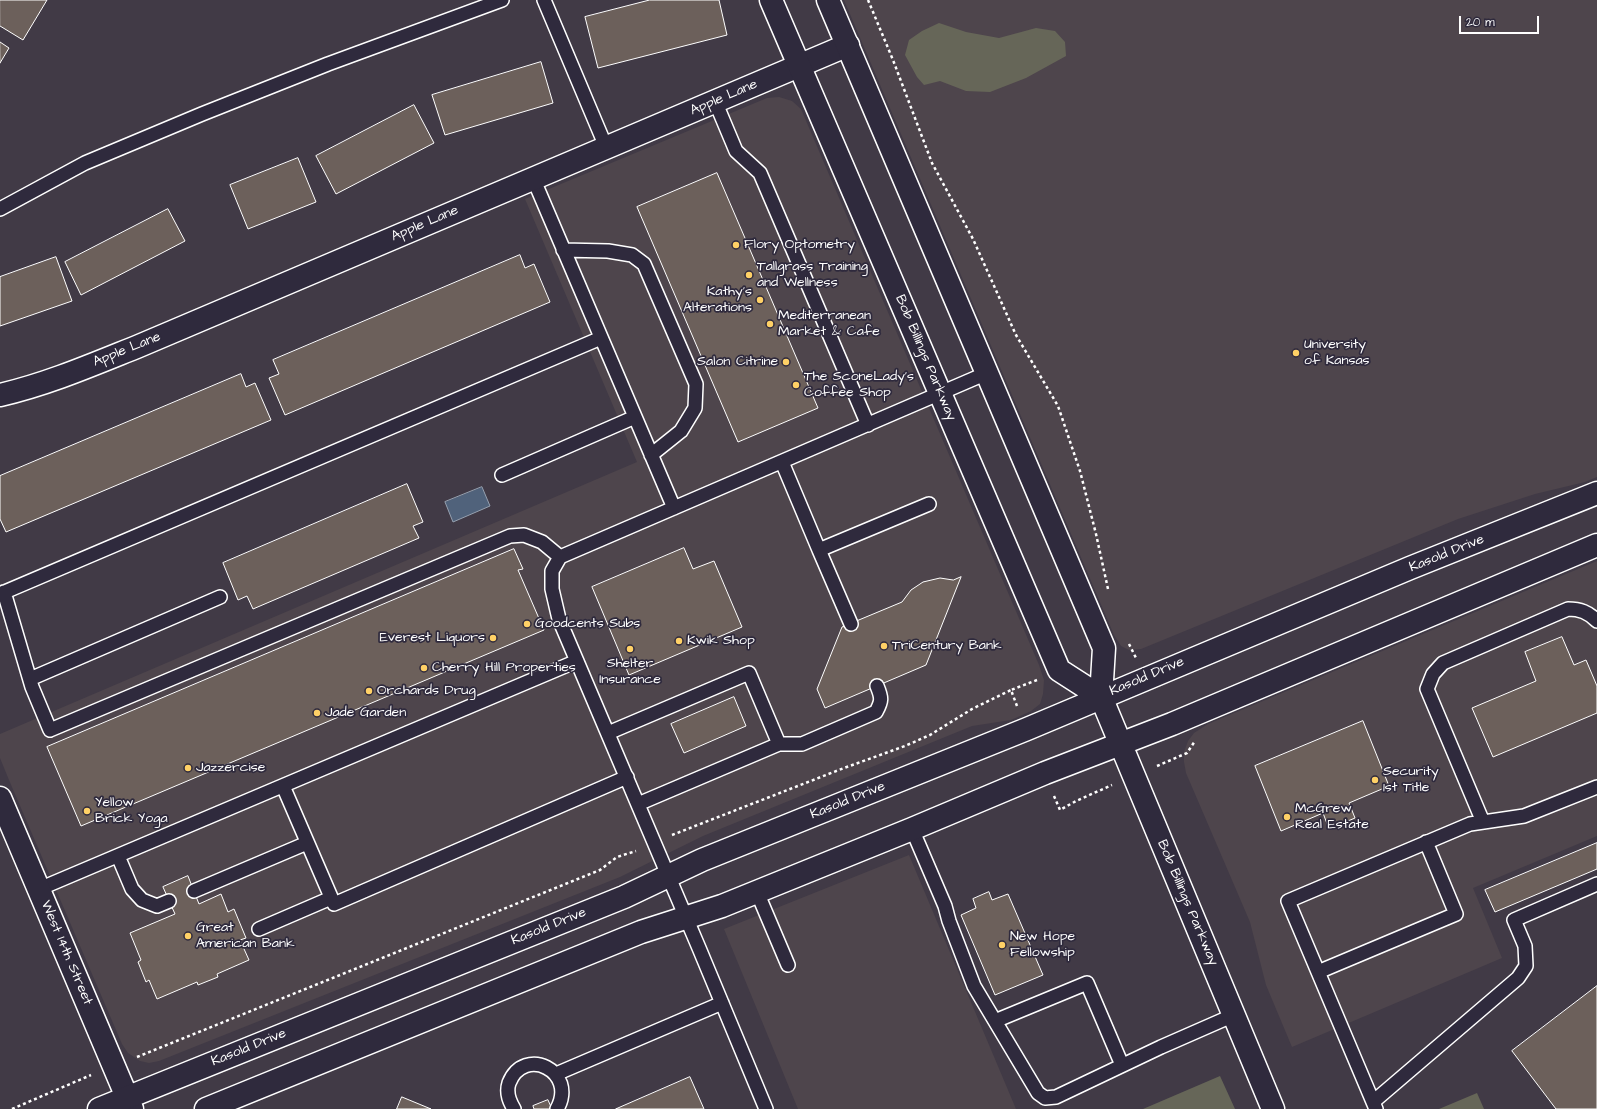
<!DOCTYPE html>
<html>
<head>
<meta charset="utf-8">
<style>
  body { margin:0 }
  #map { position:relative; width:1597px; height:1109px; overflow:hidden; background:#413a46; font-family:"Architects Daughter",sans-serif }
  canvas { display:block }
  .scale { position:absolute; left:1459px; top:16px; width:80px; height:18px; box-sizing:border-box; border:2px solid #fff; border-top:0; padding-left:5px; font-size:12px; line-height:14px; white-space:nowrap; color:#fff; -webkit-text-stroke:3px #2f2a3d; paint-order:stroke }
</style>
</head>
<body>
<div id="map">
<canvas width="1597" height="1109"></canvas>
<div class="scale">20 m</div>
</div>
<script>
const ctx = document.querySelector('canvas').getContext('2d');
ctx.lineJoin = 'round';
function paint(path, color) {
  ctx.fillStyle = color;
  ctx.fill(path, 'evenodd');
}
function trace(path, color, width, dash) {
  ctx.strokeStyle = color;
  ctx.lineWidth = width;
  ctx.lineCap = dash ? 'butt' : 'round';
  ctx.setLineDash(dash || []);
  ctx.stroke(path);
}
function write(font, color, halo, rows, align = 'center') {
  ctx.font = font + ' "Architects Daughter",sans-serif';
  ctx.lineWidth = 3.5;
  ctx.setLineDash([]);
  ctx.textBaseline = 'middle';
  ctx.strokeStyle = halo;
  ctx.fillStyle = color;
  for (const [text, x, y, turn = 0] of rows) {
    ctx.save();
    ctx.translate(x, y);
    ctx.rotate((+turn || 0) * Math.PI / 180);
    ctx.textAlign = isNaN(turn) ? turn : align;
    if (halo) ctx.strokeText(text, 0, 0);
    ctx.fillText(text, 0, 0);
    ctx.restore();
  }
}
const built = new Path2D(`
  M844 0H1597V477L1585 482 1535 494 1458 519 1141 649 1129 650 1121 646 1114 635Z
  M779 97 792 101 801 109 1039 665 1044 680 1043 694 1040 704 1031 711 1011 720 972 726 703 836 620 877 159 1061 149 1063 140 1061 128 1053 122 1044 9 780 0 758V734L637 462 525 199 767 98Z
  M1597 561V836L1473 888 1502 958 1292 1047 1266 985 1250 922 1186 773 1184 762V752L1188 741 1194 733 1208 724Z
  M909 855 1016 1109H798L724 929Z`);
const green = new Path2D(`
  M939 23 966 32 999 38 1036 28 1055 31 1065 42 1066 56 1026 78 990 92 966 91 940 81 924 85 917 77 905 55 909 40 922 31Z
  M1220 1076 1235 1109H1143Z
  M1477 1093 1484 1109H1439Z`);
const water = new Path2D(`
  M482 487 490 506 453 522 445 502Z`);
const building = new Path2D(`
  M0 0H47L23 40 0 26Z
  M650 0H719L727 35 598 68 585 17Z
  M0 42 9 48 0 63Z
  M541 62 553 103 445 135 432 95Z
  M414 105 434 143 336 194 316 156Z
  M298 158 316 202 248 229 230 185Z
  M717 173 818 408 738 442 637 207Z
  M168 209 185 241 81 295 65 262Z
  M520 255 525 268 534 264 550 302 285 415 269 378 279 374 273 360Z
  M56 257 72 301 0 326V277Z
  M241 374 246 387 255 383 271 420 6 532 0 519V476Z
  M407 484 423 522 413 526 419 538 253 609 247 596 238 600 223 563Z
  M684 548 693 569 714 561 742 627 629 675 592 587Z
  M514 549 523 569 518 570 544 630 81 826 47 747Z
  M961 577 926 665 825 708 817 689 842 627 902 602 911 590 923 582 940 578 953 580Z
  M1562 637 1574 665 1586 660 1597 686V713L1493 757 1472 708 1536 681 1525 652Z
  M734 697 746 726 684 753 671 724Z
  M1363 721 1389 786 1349 803 1355 818 1329 829 1323 813 1281 831 1255 766Z
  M1597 843V869L1495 912 1485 890Z
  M188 876 199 904 221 894 228 912 234 909 246 938 240 940 249 960 217 974 218 977 198 985 197 982 157 999 149 980 146 982 138 962 141 960 130 933 175 914 163 887Z
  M989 892 992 900 1008 894 1043 975 995 995 961 915 976 908 973 899Z
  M1597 986V1109H1556L1512 1051Z
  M690 1077 704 1109H616Z
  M402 1097 431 1109H397Z
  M548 1100 552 1109H534L533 1106Z`);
const path = new Path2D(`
  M868 0 893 60 932 163 973 239 1016 335 1058 406 1080 471 1096 534 1108 589
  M1129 644 1136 658
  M1017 706 1011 690 1037 680
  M1157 766 1187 753 1195 741
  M1054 796 1060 810 1076 801 1112 785
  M672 835 844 768 905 746 930 735 972 709 1011 690
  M137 1057 600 870 617 857 636 851
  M12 1109 91 1075`);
const lane = new Path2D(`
  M544 0 606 147
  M715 101 736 151 760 173 868 425
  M533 178 674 508
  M0 209 85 163 202 114 328 64 502 0
  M563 250 608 251 632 255 644 264 696 384 695 408 681 431 651 455
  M782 462 819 550 929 504
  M502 475 635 417
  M819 550 851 624
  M4 592 32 687 50 730 510 536 524 535 542 542 560 557
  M0 594 601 338
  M30 679 220 597
  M608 733 749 673 779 744 638 804
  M779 744H802L876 712C882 701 882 698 877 686
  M283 786 334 904 627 777
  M1483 822 1427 689 1433 674 1443 663 1568 609C1580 609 1588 612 1597 621
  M912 829 945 906 949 921 974 986 1038 1093 1045 1098 1056 1097 1161 1047 1234 1015
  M118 856 132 889 142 900 157 906 169 901
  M39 889 577 661
  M194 891 307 843
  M757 892 788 965
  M259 929 331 898
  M1318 972 1456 914 1426 842
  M995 1021 1087 983 1122 1065
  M556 1074 722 1003
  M1373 1102 1518 978 1526 966 1525 946 1514 920 1597 884
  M514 1109C509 1101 506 1092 509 1083 524 1045 578 1071 557 1109
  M766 1109 699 948 559 619 552 589V571L560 557 987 373
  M1376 1109 1288 901 1470 824 1524 816 1597 787`);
const street = new Path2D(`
  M0 395C48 384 94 364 139 346L848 45
  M0 798 132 1109`);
const secondary = new Path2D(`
  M771 0 1059 670 1101 697
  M828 0 1104 648 1101 697 1273 1109
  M99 1109 624 897 702 860 1027 729 1410 568 1597 493
  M206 1109 641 932 722 906 912 829 1045 773 1172 724 1597 545`);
const markers = [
  [736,245,4,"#ffd166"],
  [749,275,4,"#ffd166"],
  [760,300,4,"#ffd166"],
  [770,324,4,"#ffd166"],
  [1296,353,4,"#ffd166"],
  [786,362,4,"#ffd166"],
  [796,385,4,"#ffd166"],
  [527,624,4,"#ffd166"],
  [493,638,4,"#ffd166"],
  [679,641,4,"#ffd166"],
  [884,646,4,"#ffd166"],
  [630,649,4,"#ffd166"],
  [424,668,4,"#ffd166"],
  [369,691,4,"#ffd166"],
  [317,713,4,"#ffd166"],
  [188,768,4,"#ffd166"],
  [1375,780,4,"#ffd166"],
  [87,811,4,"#ffd166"],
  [1287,817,4,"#ffd166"],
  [188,936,4,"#ffd166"],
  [1002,945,4,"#ffd166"]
];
const streetNames = [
  ["Apple Lane",724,98,-23],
  ["Apple Lane",425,224,-23],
  ["Apple Lane",127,350,-22],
  ["Bob Billings Parkway",925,358,67],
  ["Kasold Drive",1447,554,-22],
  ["Kasold Drive",1147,677,-23],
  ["Kasold Drive",848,801,-22],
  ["Bob Billings Parkway",1187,903,67],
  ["Kasold Drive",549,927,-22],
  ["West 14th Street",66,953,67],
  ["Kasold Drive",249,1048,-22]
];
const poiNames = [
  ["Flory Optometry",744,245],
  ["Tallgrass Training",757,267],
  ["and Wellness",757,283],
  ["Kathy's",752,292,"right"],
  ["Alterations",752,308,"right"],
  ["Mediterranean",778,316],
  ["Market & Cafe",778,332],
  ["University",1304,345],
  ["of Kansas",1304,361],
  ["Salon Citrine",778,362,"right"],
  ["The SconeLady's",804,377],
  ["Coffee Shop",804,393],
  ["Goodcents Subs",535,624],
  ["Everest Liquors",485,638,"right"],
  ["Kwik Shop",687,641],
  ["TriCentury Bank",892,646],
  ["Shelter",630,664,"center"],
  ["Insurance",630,680,"center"],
  ["Cherry Hill Properties",432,668],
  ["Orchards Drug",377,691],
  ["Jade Garden",325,713],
  ["Jazzercise",196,768],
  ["Security",1383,772],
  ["1st Title",1383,788],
  ["Yellow",95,803],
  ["Brick Yoga",95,819],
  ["McGrew",1295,809],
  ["Real Estate",1295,825],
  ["Great",196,928],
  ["American Bank",196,944],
  ["New Hope",1010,937],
  ["Fellowship",1010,953]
];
paint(built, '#4e454c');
paint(green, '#666658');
paint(water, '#50627b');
trace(water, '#96a1b0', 1);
paint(building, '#6c605b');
trace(building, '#fff', 1);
trace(lane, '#fff', 16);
trace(street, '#fff', 25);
trace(secondary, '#fff', 25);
trace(path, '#fff', 2.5, [3, 3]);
trace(lane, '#2f2a3d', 13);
trace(street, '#2f2a3d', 22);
trace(secondary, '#2f2a3d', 22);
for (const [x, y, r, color] of markers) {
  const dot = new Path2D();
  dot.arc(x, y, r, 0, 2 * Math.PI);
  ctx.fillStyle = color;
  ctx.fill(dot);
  trace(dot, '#2f2a3d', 1.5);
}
write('14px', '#fff', '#2f2a3d', streetNames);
write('14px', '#fff', '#2f2a3d', poiNames, 'left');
</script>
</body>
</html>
